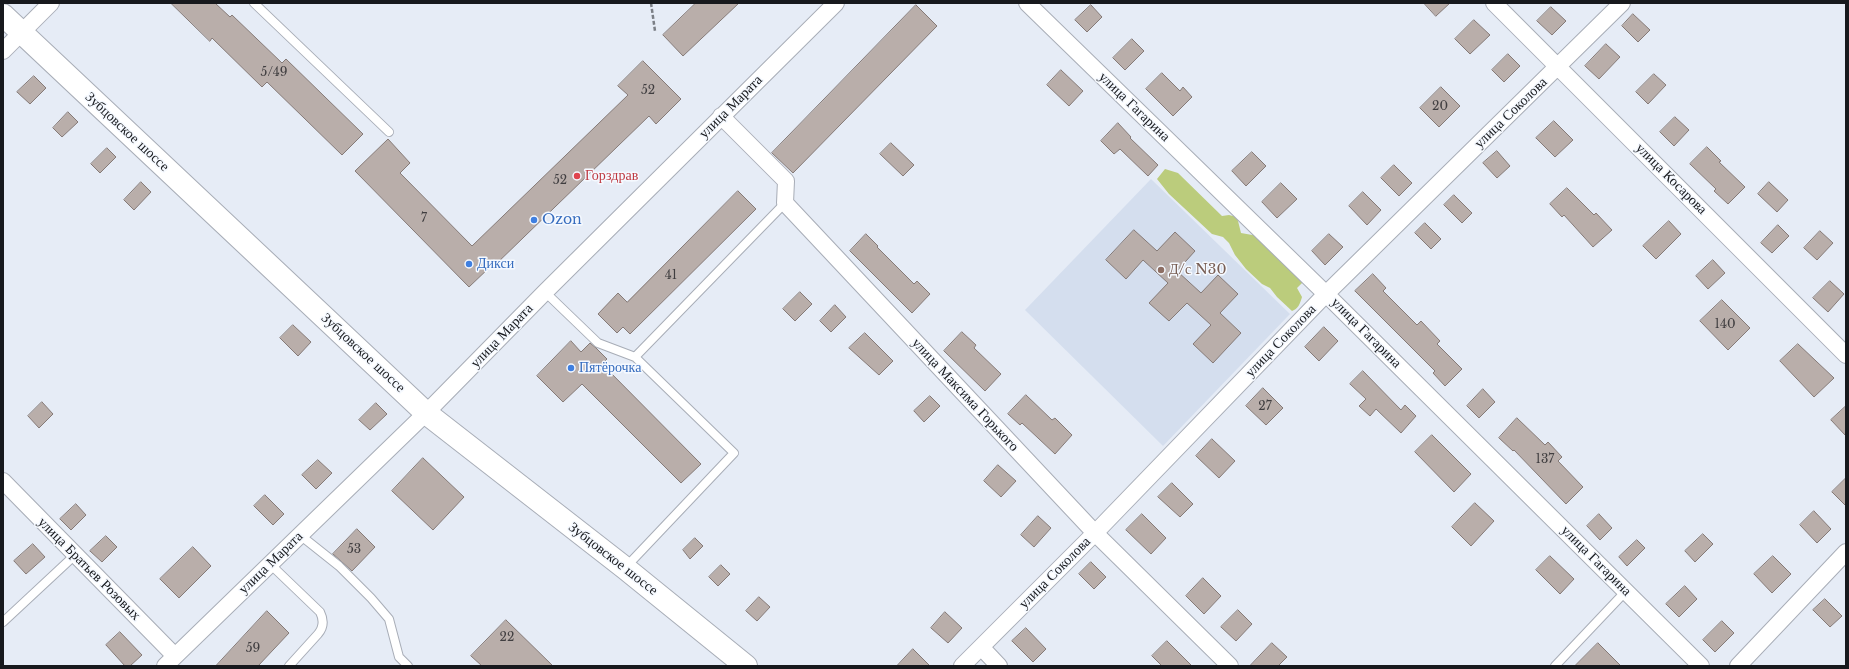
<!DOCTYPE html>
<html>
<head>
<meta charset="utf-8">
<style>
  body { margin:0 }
  #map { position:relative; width:1849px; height:669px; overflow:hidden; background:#e6ecf6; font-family:"Libre Baskerville",serif }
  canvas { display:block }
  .frame { position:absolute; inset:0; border:4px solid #17191d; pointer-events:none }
</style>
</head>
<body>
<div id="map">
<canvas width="1849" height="669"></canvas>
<div class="frame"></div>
</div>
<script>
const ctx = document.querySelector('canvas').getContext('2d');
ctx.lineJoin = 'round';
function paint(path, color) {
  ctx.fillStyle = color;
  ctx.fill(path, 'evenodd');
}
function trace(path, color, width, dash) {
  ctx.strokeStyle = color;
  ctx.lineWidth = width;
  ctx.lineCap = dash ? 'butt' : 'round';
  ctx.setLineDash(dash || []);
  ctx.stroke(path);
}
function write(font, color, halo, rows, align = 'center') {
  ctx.font = font + ' "Libre Baskerville",serif';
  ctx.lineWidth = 3;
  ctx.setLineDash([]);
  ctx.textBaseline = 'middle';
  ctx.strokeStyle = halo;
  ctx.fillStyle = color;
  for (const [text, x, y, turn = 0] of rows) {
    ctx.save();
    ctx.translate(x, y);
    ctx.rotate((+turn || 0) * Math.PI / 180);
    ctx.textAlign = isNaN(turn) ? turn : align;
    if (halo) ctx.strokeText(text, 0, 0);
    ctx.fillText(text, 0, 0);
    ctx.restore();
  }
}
const built = new Path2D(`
  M1151 179 1290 314 1163 446 1025 310Z`);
const green = new Path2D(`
  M1165 169 1178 173 1222 216 1229 215 1237 217 1241 233 1258 236 1303 282 1297 288 1302 297C1300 304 1298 309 1292 311L1277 297 1270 288 1262 284 1246 269 1235 255 1229 243 1223 237 1212 234 1169 194 1157 179Z`);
const building = new Path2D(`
  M171 3H215L230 17 232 15 282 63 286 59 363 134 342 155 267 82 262 87 212 38 210 41Z
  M696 3H739L683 56 663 35Z
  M1424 3H1450L1436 16Z
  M916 5 937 26 793 173 772 153Z
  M1091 5 1102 17 1087 32 1075 20Z
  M1551 7 1566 21 1552 35 1537 21Z
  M1633 14 1650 30 1638 42 1622 26Z
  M1474 20 1490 35 1470 54 1455 39Z
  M1132 39 1144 51 1125 70 1113 58Z
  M1606 44 1620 57 1599 79 1585 66Z
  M1508 54 1520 66 1504 82 1492 70Z
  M643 61 681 99 656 124 649 116 493 267 491 266 469 287 355 171 388 139 410 163 400 173 472 246 628 95 618 86Z
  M1061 70 1083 91 1069 106 1047 85Z
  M1162 73 1180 91 1183 87 1192 97 1173 116 1146 89Z
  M1654 74 1666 85 1648 104 1636 92Z
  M34 76 46 88 30 104 17 92Z
  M1441 87 1460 106 1439 127 1420 108Z
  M68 112 78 122 62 137 53 128Z
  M1675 117 1689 130 1674 146 1660 132Z
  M1554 121 1573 140 1555 157 1536 138Z
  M1118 123 1131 137 1130 138 1158 165 1148 176 1120 149 1114 154 1101 141Z
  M891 143 914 165 903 176 880 154Z
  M1707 147 1721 161 1719 162 1745 187 1728 204 1714 191 1716 189 1690 164Z
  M107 148 116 157 100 173 91 164Z
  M1497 151 1510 166 1497 178 1483 163Z
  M1252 152 1266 166 1246 186 1232 171Z
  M1394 165 1412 183 1399 196 1381 178Z
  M141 182 151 192 134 210 124 200Z
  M1769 182 1788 200 1777 212 1758 194Z
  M1281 183 1297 199 1277 218 1262 202Z
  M1567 188 1594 215 1596 213 1612 230 1593 247 1564 215 1562 217 1550 204Z
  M738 191 756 209 630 334 623 327 617 333 598 314 618 293 627 302Z
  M1363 192 1381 210 1367 225 1349 206Z
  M1454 195 1472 213 1462 223 1444 205Z
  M1669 221 1681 234 1656 259 1643 246Z
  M1425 223 1441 239 1431 249 1415 233Z
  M1778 225 1789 236 1772 253 1761 243Z
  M1134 230 1157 251 1175 232 1195 251 1177 271 1201 293 1218 275 1238 294 1220 313 1241 333 1213 363 1193 344 1211 325 1187 303 1169 321 1149 303 1168 283 1143 260 1126 279 1106 260Z
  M1820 231 1833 243 1817 260 1804 248Z
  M866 234 878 246 877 247 914 284 917 281 930 294 912 313 850 251Z
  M1329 234 1343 247 1325 265 1312 251Z
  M1713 260 1725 273 1708 289 1696 276Z
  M1373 274 1386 288 1383 291 1417 325 1421 321 1440 341 1437 344 1462 369 1445 386 1433 373 1435 371 1355 291Z
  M1830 281 1844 294 1828 312 1813 298Z
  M800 292 812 304 795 321 783 309Z
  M1722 300 1750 328 1728 350 1700 321Z
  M835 305 846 317 831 332 820 321Z
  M293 325 311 342 298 356 280 338Z
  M1324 327 1338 341 1319 361 1305 347Z
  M962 332 976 345 974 348 1001 374 985 391 944 351Z
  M865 333 893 361 879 375 849 348Z
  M571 341 581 352 590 343 596 348 607 359 602 364 701 464 681 483 582 384 563 402 537 376Z
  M1798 344 1834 378 1814 397 1780 361Z
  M1363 371 1401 410 1405 405 1416 416 1401 433 1376 409 1370 416 1359 406 1366 399 1350 384Z
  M1263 388 1283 408 1266 425 1246 406Z
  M1483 389 1495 402 1479 418 1467 406Z
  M1026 395 1052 420 1055 418 1072 435 1055 454 1022 423 1020 425 1008 414Z
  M930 396 940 406 924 422 914 411Z
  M42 402 53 414 39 428 28 416Z
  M376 403 387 414 370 430 359 420Z
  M1846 406V436L1831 420Z
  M1517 418 1545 445 1548 442 1562 457 1558 461 1583 487 1566 504 1514 450 1513 451 1499 438Z
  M1432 435 1471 474 1454 492 1415 452Z
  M1212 439 1235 461 1219 478 1196 456Z
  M423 458 464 497 433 530 392 491Z
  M318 460 332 473 316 489 302 475Z
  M998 465 1016 481 1001 497 984 481Z
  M1846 478V506L1832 492Z
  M1172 483 1193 504 1180 517 1158 497Z
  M265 495 284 514 273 525 254 506Z
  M1475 503 1494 521 1471 546 1452 527Z
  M76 504 86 515 71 530 60 519Z
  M1814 511 1831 529 1817 543 1800 525Z
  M1142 514 1166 538 1151 554 1126 530Z
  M1599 514 1612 528 1600 540 1587 526Z
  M1038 516 1051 528 1034 547 1021 535Z
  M357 529 375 547 352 571 333 554Z
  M1703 534 1713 544 1695 562 1685 551Z
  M106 536 117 547 102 562 90 551Z
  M695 538 703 546 690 559 683 550Z
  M1637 540 1645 548 1627 566 1619 557Z
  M33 544 45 557 26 574 14 561Z
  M193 547 211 566 179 598 160 579Z
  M1550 556 1574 579 1560 594 1536 570Z
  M1773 556 1791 574 1772 593 1754 574Z
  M1091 562 1106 577 1094 589 1079 574Z
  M721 565 730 574 718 586 709 577Z
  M1203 578 1221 596 1204 614 1186 596Z
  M1685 586 1697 599 1679 617 1666 604Z
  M759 597 770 607 757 621 746 611Z
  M1825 599 1842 616 1830 627 1813 610Z
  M1238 610 1252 624 1236 641 1221 627Z
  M267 611 289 633 258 666H216Z
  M945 612 962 628 948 643 931 628Z
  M506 620 553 666H482L471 656Z
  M1722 621 1734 633 1715 652 1703 640Z
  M1026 628 1046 649 1033 662 1012 641Z
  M120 632 142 655 130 666H125L106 645Z
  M1167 641 1192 666H1162L1152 656Z
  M1272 643 1287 657 1278 666H1250Z
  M1598 643 1621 666H1575Z
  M913 649 930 666H897Z`);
const path = new Path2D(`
  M651 3 655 31`);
const service = new Path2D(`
  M254 3 389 132
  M545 292 598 343 635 357
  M300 535 339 566 371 598 389 619 399 657 408 666
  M270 564 320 612C324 620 324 627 318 634L289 666
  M625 568 734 453 635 357 785 203
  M3 622 75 555
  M1555 666 1626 591`);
const minor = new Path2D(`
  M1027 3 1326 294 1701 666
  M1494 3 1846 355
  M3 51 51 3
  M721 116 786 181 785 203 1095 533 1230 666
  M3 481 175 656
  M981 647 999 666
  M165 666 426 413 545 292 836 3
  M962 666 1095 533 1326 294 1622 3
  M1738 666 1846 552`);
const primary = new Path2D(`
  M3 15 426 413 625 568 746 666`);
const markers = [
  [577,176,4,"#e0444e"],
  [534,220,4,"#3f7fe0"],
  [469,264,4,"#3f7fe0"],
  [1161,270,4,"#8d6e63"],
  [571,368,4,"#3f7fe0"]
];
const numberNames = [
  ["5/49",274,73],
  ["52",648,91],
  ["20",1440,107],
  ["52",560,181],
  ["7",424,219],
  ["41",671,276],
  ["140",1725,325],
  ["27",1265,407],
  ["137",1545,460],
  ["53",354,550],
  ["22",507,638],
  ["59",253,649]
];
const streetNames = [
  ["улица Марата",731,107,-45],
  ["улица Гагарина",1134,107,44],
  ["улица Соколова",1511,113,-44],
  ["Зубцовское шоссе",127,132,43],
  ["улица Косарова",1671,179,45],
  ["улица Гагарина",1366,333,45],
  ["улица Марата",502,336,-46],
  ["улица Соколова",1281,341,-46],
  ["Зубцовское шоссе",363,353,43],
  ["улица Максима Горького",965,395,47],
  ["Зубцовское шоссе",613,559,38],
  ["улица Гагарина",1596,561,45],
  ["улица Марата",271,563,-44],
  ["улица Братьев Розовых",89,569,45],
  ["улица Соколова",1055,573,-45]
];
const healthNames = [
  ["Горздрав",585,176]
];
const shopNames = [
  ["Ozon",542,220],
  ["Дикси",477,264],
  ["Пятёрочка",579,368]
];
const educationNames = [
  ["Д/с N30",1169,270]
];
paint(built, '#d4deee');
paint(green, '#bbcc7c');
paint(building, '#b9aeaa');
trace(building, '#857a77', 1);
trace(service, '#a8adb7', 10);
trace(minor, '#a8adb7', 18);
trace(primary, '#a8adb7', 24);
trace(path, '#7b7f86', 2.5, [4, 2]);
trace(service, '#fff', 8);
trace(minor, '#fff', 16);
trace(primary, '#fff', 22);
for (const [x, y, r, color] of markers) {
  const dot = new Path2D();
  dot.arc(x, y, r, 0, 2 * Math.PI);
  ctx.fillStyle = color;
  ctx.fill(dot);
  trace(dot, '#f5f9ff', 1.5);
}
write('12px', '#403e40', null, numberNames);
write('14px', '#17191d', '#f5f9ff', streetNames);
write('14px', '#be3a42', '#f5f9ff', healthNames, 'left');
write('14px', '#366cbe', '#f5f9ff', shopNames, 'left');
write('14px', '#785e54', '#f5f9ff', educationNames, 'left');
</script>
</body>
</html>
